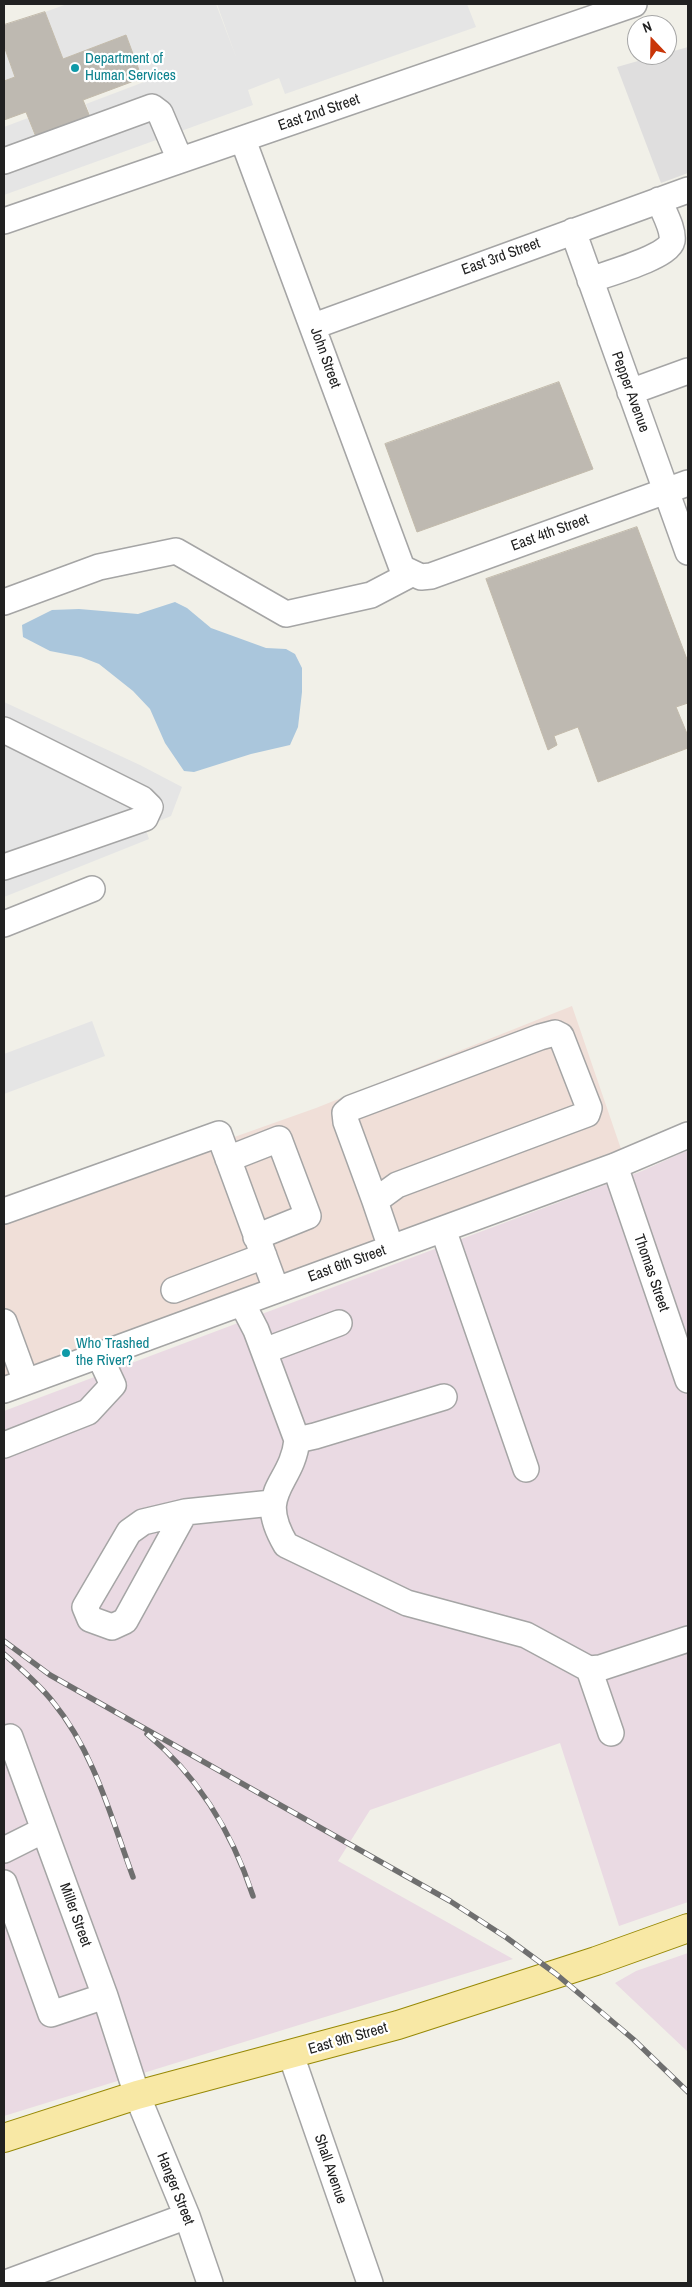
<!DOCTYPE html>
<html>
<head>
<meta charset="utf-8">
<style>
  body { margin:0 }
  #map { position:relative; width:692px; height:2287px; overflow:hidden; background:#f1f0e8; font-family:"Archivo Narrow",sans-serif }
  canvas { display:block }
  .frame { position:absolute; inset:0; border:5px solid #212121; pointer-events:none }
  .north { position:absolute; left:627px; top:15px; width:50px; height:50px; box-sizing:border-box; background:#fff; border:1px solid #a6a6a6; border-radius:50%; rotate:339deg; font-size:14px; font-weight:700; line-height:20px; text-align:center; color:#212121 }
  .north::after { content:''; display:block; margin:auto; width:18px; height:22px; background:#c93508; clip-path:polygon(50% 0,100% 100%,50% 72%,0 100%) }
</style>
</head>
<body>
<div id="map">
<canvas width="692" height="2287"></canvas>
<div class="frame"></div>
<div class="north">N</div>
</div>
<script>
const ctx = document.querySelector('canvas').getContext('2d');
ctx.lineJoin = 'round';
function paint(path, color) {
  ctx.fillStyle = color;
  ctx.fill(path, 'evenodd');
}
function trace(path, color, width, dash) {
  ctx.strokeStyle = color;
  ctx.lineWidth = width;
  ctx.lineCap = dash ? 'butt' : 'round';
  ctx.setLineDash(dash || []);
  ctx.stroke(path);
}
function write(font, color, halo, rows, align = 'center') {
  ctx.font = font + ' "Archivo Narrow",sans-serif';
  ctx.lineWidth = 4.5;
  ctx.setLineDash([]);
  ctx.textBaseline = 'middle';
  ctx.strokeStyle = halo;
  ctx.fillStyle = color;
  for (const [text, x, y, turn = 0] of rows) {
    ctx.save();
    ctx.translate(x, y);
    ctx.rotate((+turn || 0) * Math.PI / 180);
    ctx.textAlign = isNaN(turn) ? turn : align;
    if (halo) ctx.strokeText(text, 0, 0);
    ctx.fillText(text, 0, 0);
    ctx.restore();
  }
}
const residential = new Path2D(`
  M688 47V173L661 183 617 67 659 55H667V53Z`);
const commercial = new Path2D(`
  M572 1006 621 1149 4 1381V1221L57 1200 316 1108Z`);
const industrial = new Path2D(`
  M688 1150V1902L619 1926 560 1743 370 1810 338 1861 513 1959 4 2116V1411L642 1171Z
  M688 1953V2052L615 1983 636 1971Z`);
const parking = new Path2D(`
  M67 4H216L236 57 217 4H467L476 27 285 94 279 78 248 90 253 105 4 195V127L28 118 36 139 91 118 86 104 144 82 126 35 63 59 45 12Z
  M4 46 15 77 4 81Z
  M4 702 140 765 182 787 171 816 145 827 149 839 4 897Z
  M92 1021 105 1056 4 1094V1054Z`);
const water = new Path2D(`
  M175 602 187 608 211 628 266 648 286 649 295 654 302 668V692L298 727 290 745 251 754 194 772 184 771 165 743 150 709 133 691 99 664 81 657 50 651 23 637 22 625 52 610 79 609 138 614Z`);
const building = new Path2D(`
  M45 12 63 59 126 35 142 78 83 100 90 117 36 137 26 112 4 120V81L15 77 4 46V25Z
  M559 382 593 469 417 532 385 444Z
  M637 527 688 662V703L676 707 688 736V748L598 782 578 727 554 736 557 745 548 750 486 579Z`);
const minor = new Path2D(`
  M243 140 402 568 421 577 431 576 688 483
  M4 161 152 107 160 113 180 160
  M4 221 634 4
  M573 231 688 552
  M590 280C606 274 669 257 672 241 674 229 663 211 659 200
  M314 326 688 190
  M630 392 688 371
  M4 602 99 567 176 551 286 614 371 595 411 574
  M4 730 142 799 150 807 145 818 4 867
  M4 924 92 889
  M228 1159 279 1139 308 1216 256 1237
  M615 1166 688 1380
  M375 1201 346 1122 345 1113 351 1108 540 1037 555 1033 561 1036 589 1108 587 1114 397 1185 375 1201 391 1248
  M4 1211 219 1134 276 1289
  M443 1229 526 1469
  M174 1290 264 1256
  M242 1303 256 1330 297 1440C292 1486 254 1491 286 1545L407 1603 526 1635 589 1669 600 1668 688 1639
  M4 1322 26 1382
  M264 1351 339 1323
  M4 1390 615 1166 688 1135
  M297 1440 315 1436 444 1397
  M4 1445 88 1412 113 1385 99 1355
  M185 1512 125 1621 112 1627 90 1619 85 1607 129 1532 143 1522 185 1512 272 1503
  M589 1669 611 1733
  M4 1739 10 1737 105 1996 137 2095 187 2216 210 2283
  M4 1850 44 1830
  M4 1883 51 2014 105 1996
  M291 2055 370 2283
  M6 2283 187 2216`);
const major = new Path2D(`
  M4 2138 137 2095 398 2025 596 1961 688 1928`);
const rail = new Path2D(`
  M4 1641 50 1675 450 1901 507 1938 556 1974 633 2039 688 2092
  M4 1654C21 1669 39 1684 53 1702 94 1752 111 1817 133 1877
  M147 1734C199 1777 232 1832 253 1896`);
const markers = [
  [75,68,5,"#0f9aa8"],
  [66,1353,5,"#0f9aa8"]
];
const cultureNames = [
  ["Department of",85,59],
  ["Human Services",85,76],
  ["Who Trashed",76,1344],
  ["the River?",76,1361]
];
const streetNames = [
  ["East 2nd Street",319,113,-19],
  ["East 3rd Street",501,257,-20],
  ["John Street",325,358,70],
  ["Pepper Avenue",630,392,70],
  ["East 4th Street",550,533,-20],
  ["East 6th Street",347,1264,-20],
  ["Thomas Street",651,1273,71],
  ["Miller Street",75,1915,70],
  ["East 9th Street",348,2039,-16],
  ["Shall Avenue",330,2169,71],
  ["Hanger Street",175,2189,68]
];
paint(residential, '#dfdede');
paint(commercial, '#f0dfd8');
paint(industrial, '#eadae3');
paint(parking, '#e5e5e5');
paint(water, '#aac6dc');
paint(building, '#beb9b1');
trace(building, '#c2baab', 1);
trace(minor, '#a5a5a5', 28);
trace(major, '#978906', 30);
trace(minor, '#fff', 25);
trace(major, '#f8e8a5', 28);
trace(rail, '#6f6f6f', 5.5);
trace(rail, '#fff', 4, [11]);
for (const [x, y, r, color] of markers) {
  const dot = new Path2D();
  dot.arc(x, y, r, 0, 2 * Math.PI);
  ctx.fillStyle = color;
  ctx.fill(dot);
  trace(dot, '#fff', 2);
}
write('15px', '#0d838f', '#fff', cultureNames, 'left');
write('15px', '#212121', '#fff', streetNames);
</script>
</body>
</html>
